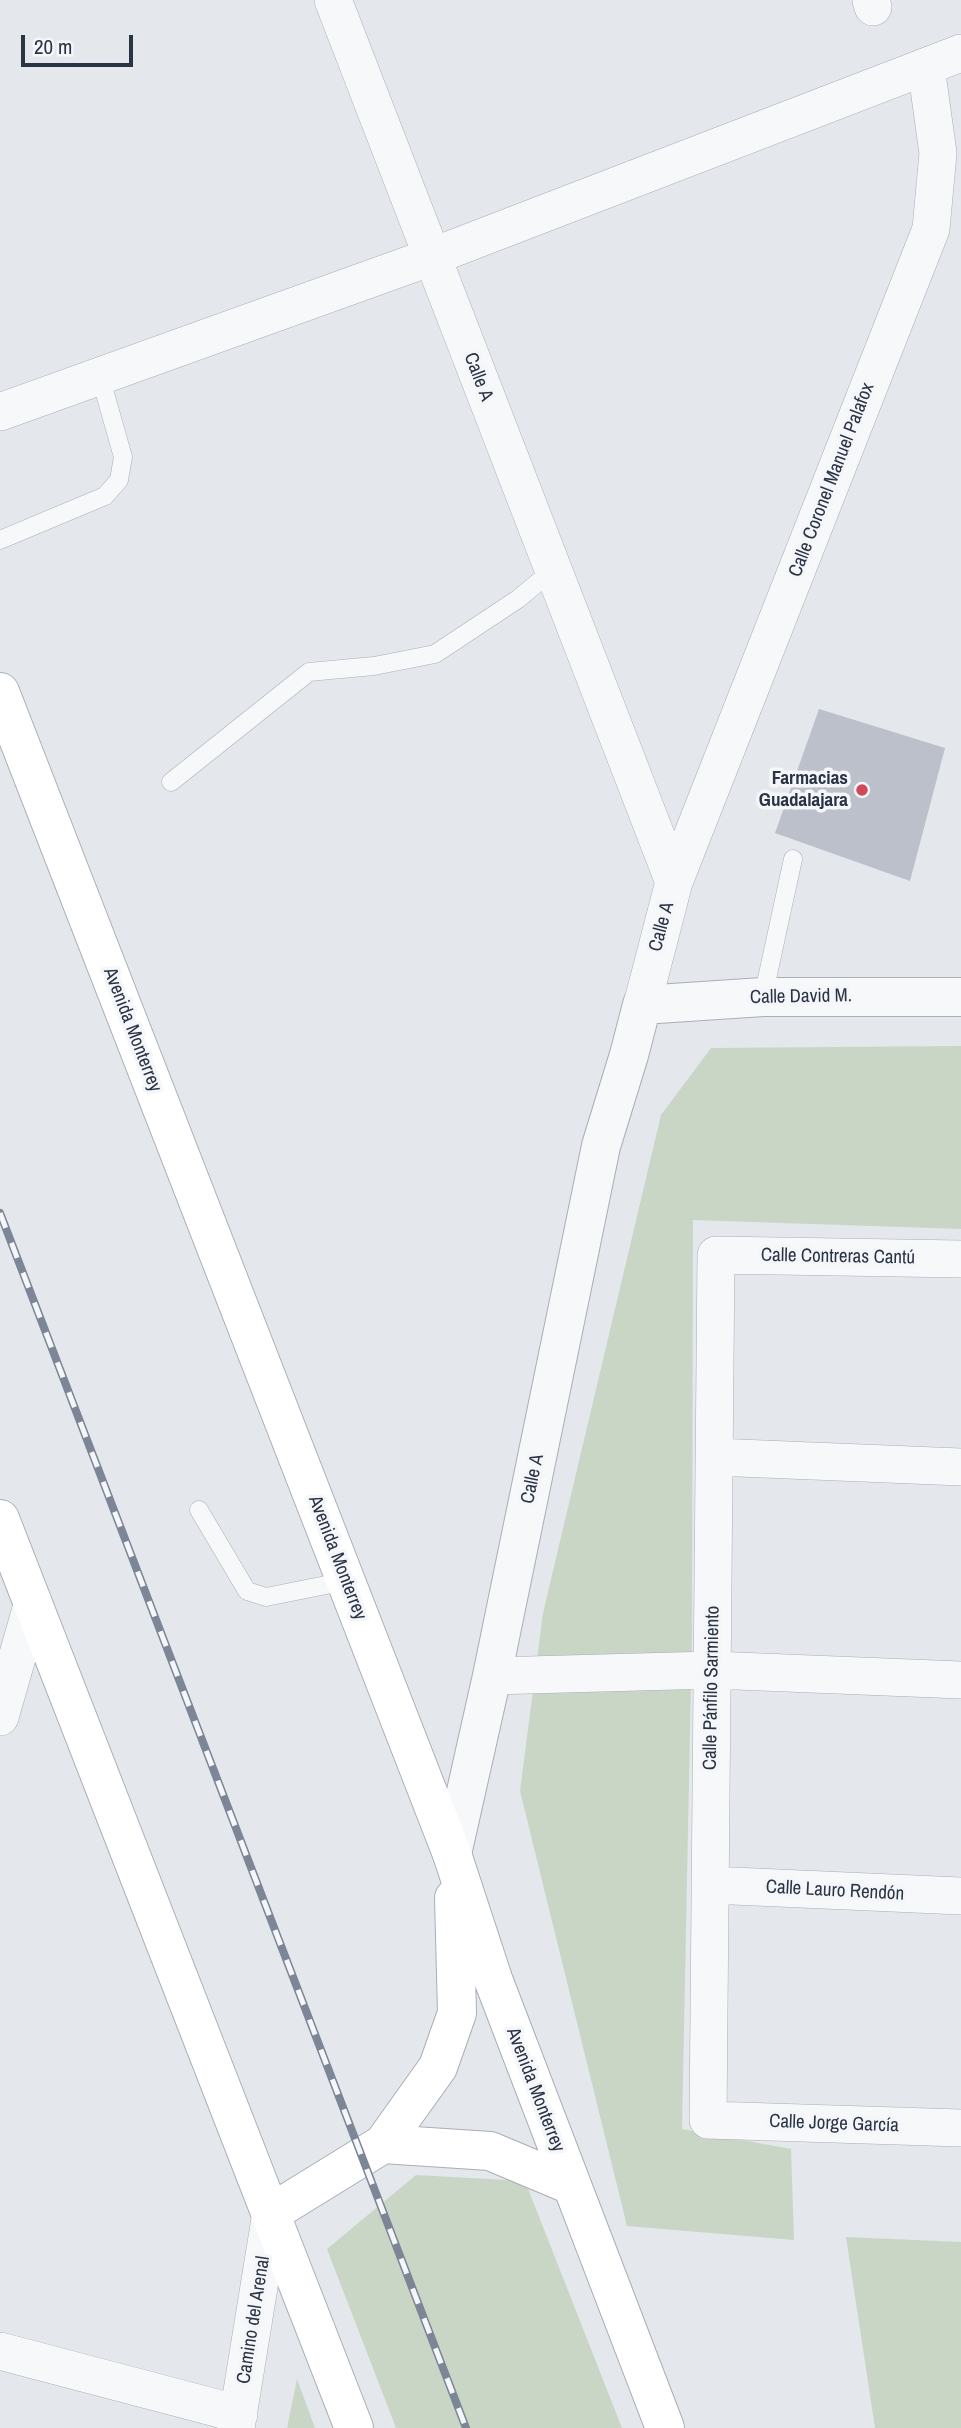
<!DOCTYPE html>
<html>
<head>
<meta charset="utf-8">
<style>
  body { margin:0 }
  #map { position:relative; width:961px; height:2428px; overflow:hidden; background:#e4e7ec; font-family:"Archivo Narrow",sans-serif }
  canvas { display:block }
  .scale { position:absolute; left:21px; top:35px; width:112px; height:32px; box-sizing:border-box; border:4px solid #2b3445; border-top:0; padding-left:9px; font-size:21px; line-height:24px; white-space:nowrap; color:#2b3445; -webkit-text-stroke:5px #f4f6f9; paint-order:stroke }
</style>
</head>
<body>
<div id="map">
<canvas width="961" height="2428"></canvas>
<div class="scale">20 m</div>
</div>
<script>
const ctx = document.querySelector('canvas').getContext('2d');
ctx.lineJoin = 'round';
function paint(path, color) {
  ctx.fillStyle = color;
  ctx.fill(path, 'evenodd');
}
function trace(path, color, width, dash) {
  ctx.strokeStyle = color;
  ctx.lineWidth = width;
  ctx.lineCap = dash ? 'butt' : 'round';
  ctx.setLineDash(dash || []);
  ctx.stroke(path);
}
function write(font, color, halo, rows, align = 'center') {
  ctx.font = font + ' "Archivo Narrow",sans-serif';
  ctx.lineWidth = 7;
  ctx.setLineDash([]);
  ctx.textBaseline = 'middle';
  ctx.strokeStyle = halo;
  ctx.fillStyle = color;
  for (const [text, x, y, turn = 0] of rows) {
    ctx.save();
    ctx.translate(x, y);
    ctx.rotate((+turn || 0) * Math.PI / 180);
    ctx.textAlign = isNaN(turn) ? turn : align;
    if (halo) ctx.strokeText(text, 0, 0);
    ctx.fillText(text, 0, 0);
    ctx.restore();
  }
}
const green = new Path2D(`
  M961 1046V1229L693 1220 692 1631 682 2129 791 2149 794 2240 627 2226 520 1791 543 1613 661 1115 711 1048Z
  M416 2175 525 2181 622 2428H396L327 2249Z
  M846 2237 961 2242V2428H875Z
  M297 2379 315 2428H287Z`);
const building = new Path2D(`
  M819 709 945 748 910 881 775 833Z`);
const service = new Path2D(`
  M0 540 105 496 119 480 123 457 100 376
  M171 782 309 672 374 666 435 654 518 599 553 570
  M763 997 793 859
  M199 1510 247 1591 266 1597 346 1581`);
const minor = new Path2D(`
  M333 0 674 882 642 1005
  M871 0 873 7
  M0 412 431 257 961 53
  M674 882 931 229 938 153 926 67
  M961 1259 716 1255 708 2120 961 2128
  M714 1457 961 1467
  M492 1676 712 1670 961 1680
  M0 1717 33 1602
  M710 1885 961 1896
  M0 2351 239 2414
  M236 2428 271 2213`);
const tertiary = new Path2D(`
  M452 1854 492 1676 601 1146 629 1055 642 1005 763 997H961`);
const secondary = new Path2D(`
  M0 692 452 1854 493 1979 665 2428
  M0 1519 354 2428
  M383 2144 490 2151 571 2185
  M271 2213 383 2144 438 2067 457 2013 454 1898`);
const rail = new Path2D(`
  M0 1213 466 2428`);
const markers = [
  [862,790,7,"#d1495b"]
];
const streetNames = [
  ["Calle A",478,377,69],
  ["Calle Coronel Manuel Palafox",832,480,-69],
  ["Calle A",662,927,-75],
  ["Calle David M.",801,997,-1],
  ["Avenida Monterrey",132,1030,69],
  ["Calle Contreras Cantú",838,1257,1],
  ["Calle A",533,1479,-78],
  ["Avenida Monterrey",337,1558,69],
  ["Calle Pánfilo Sarmiento",712,1688,-89],
  ["Calle Lauro Rendón",835,1891,3],
  ["Avenida Monterrey",535,2090,69],
  ["Calle Jorge García",834,2124,2],
  ["Camino del Arenal",254,2320,-81]
];
const poiNames = [
  ["Farmacias",848,779],
  ["Guadalajara",848,801]
];
paint(green, '#c9d6c5');
paint(building, '#bbc0ca');
trace(service, '#a9aeb7', 19);
trace(minor, '#a9aeb7', 38);
trace(tertiary, '#a9aeb7', 40);
trace(secondary, '#a9aeb7', 40);
trace(service, '#f7f8fa', 18);
trace(minor, '#f7f8fa', 37);
trace(tertiary, '#f7f8fa', 38);
trace(secondary, '#fff', 38);
trace(rail, '#7d8696', 8);
trace(rail, '#f4f6f9', 5, [16]);
for (const [x, y, r, color] of markers) {
  const dot = new Path2D();
  dot.arc(x, y, r, 0, 2 * Math.PI);
  ctx.fillStyle = color;
  ctx.fill(dot);
  trace(dot, '#f4f6f9', 2.5);
}
write('19px', '#2b3445', '#f4f6f9', streetNames);
write('bold 19px', '#2b3445', '#f4f6f9', poiNames, 'right');
</script>
</body>
</html>
